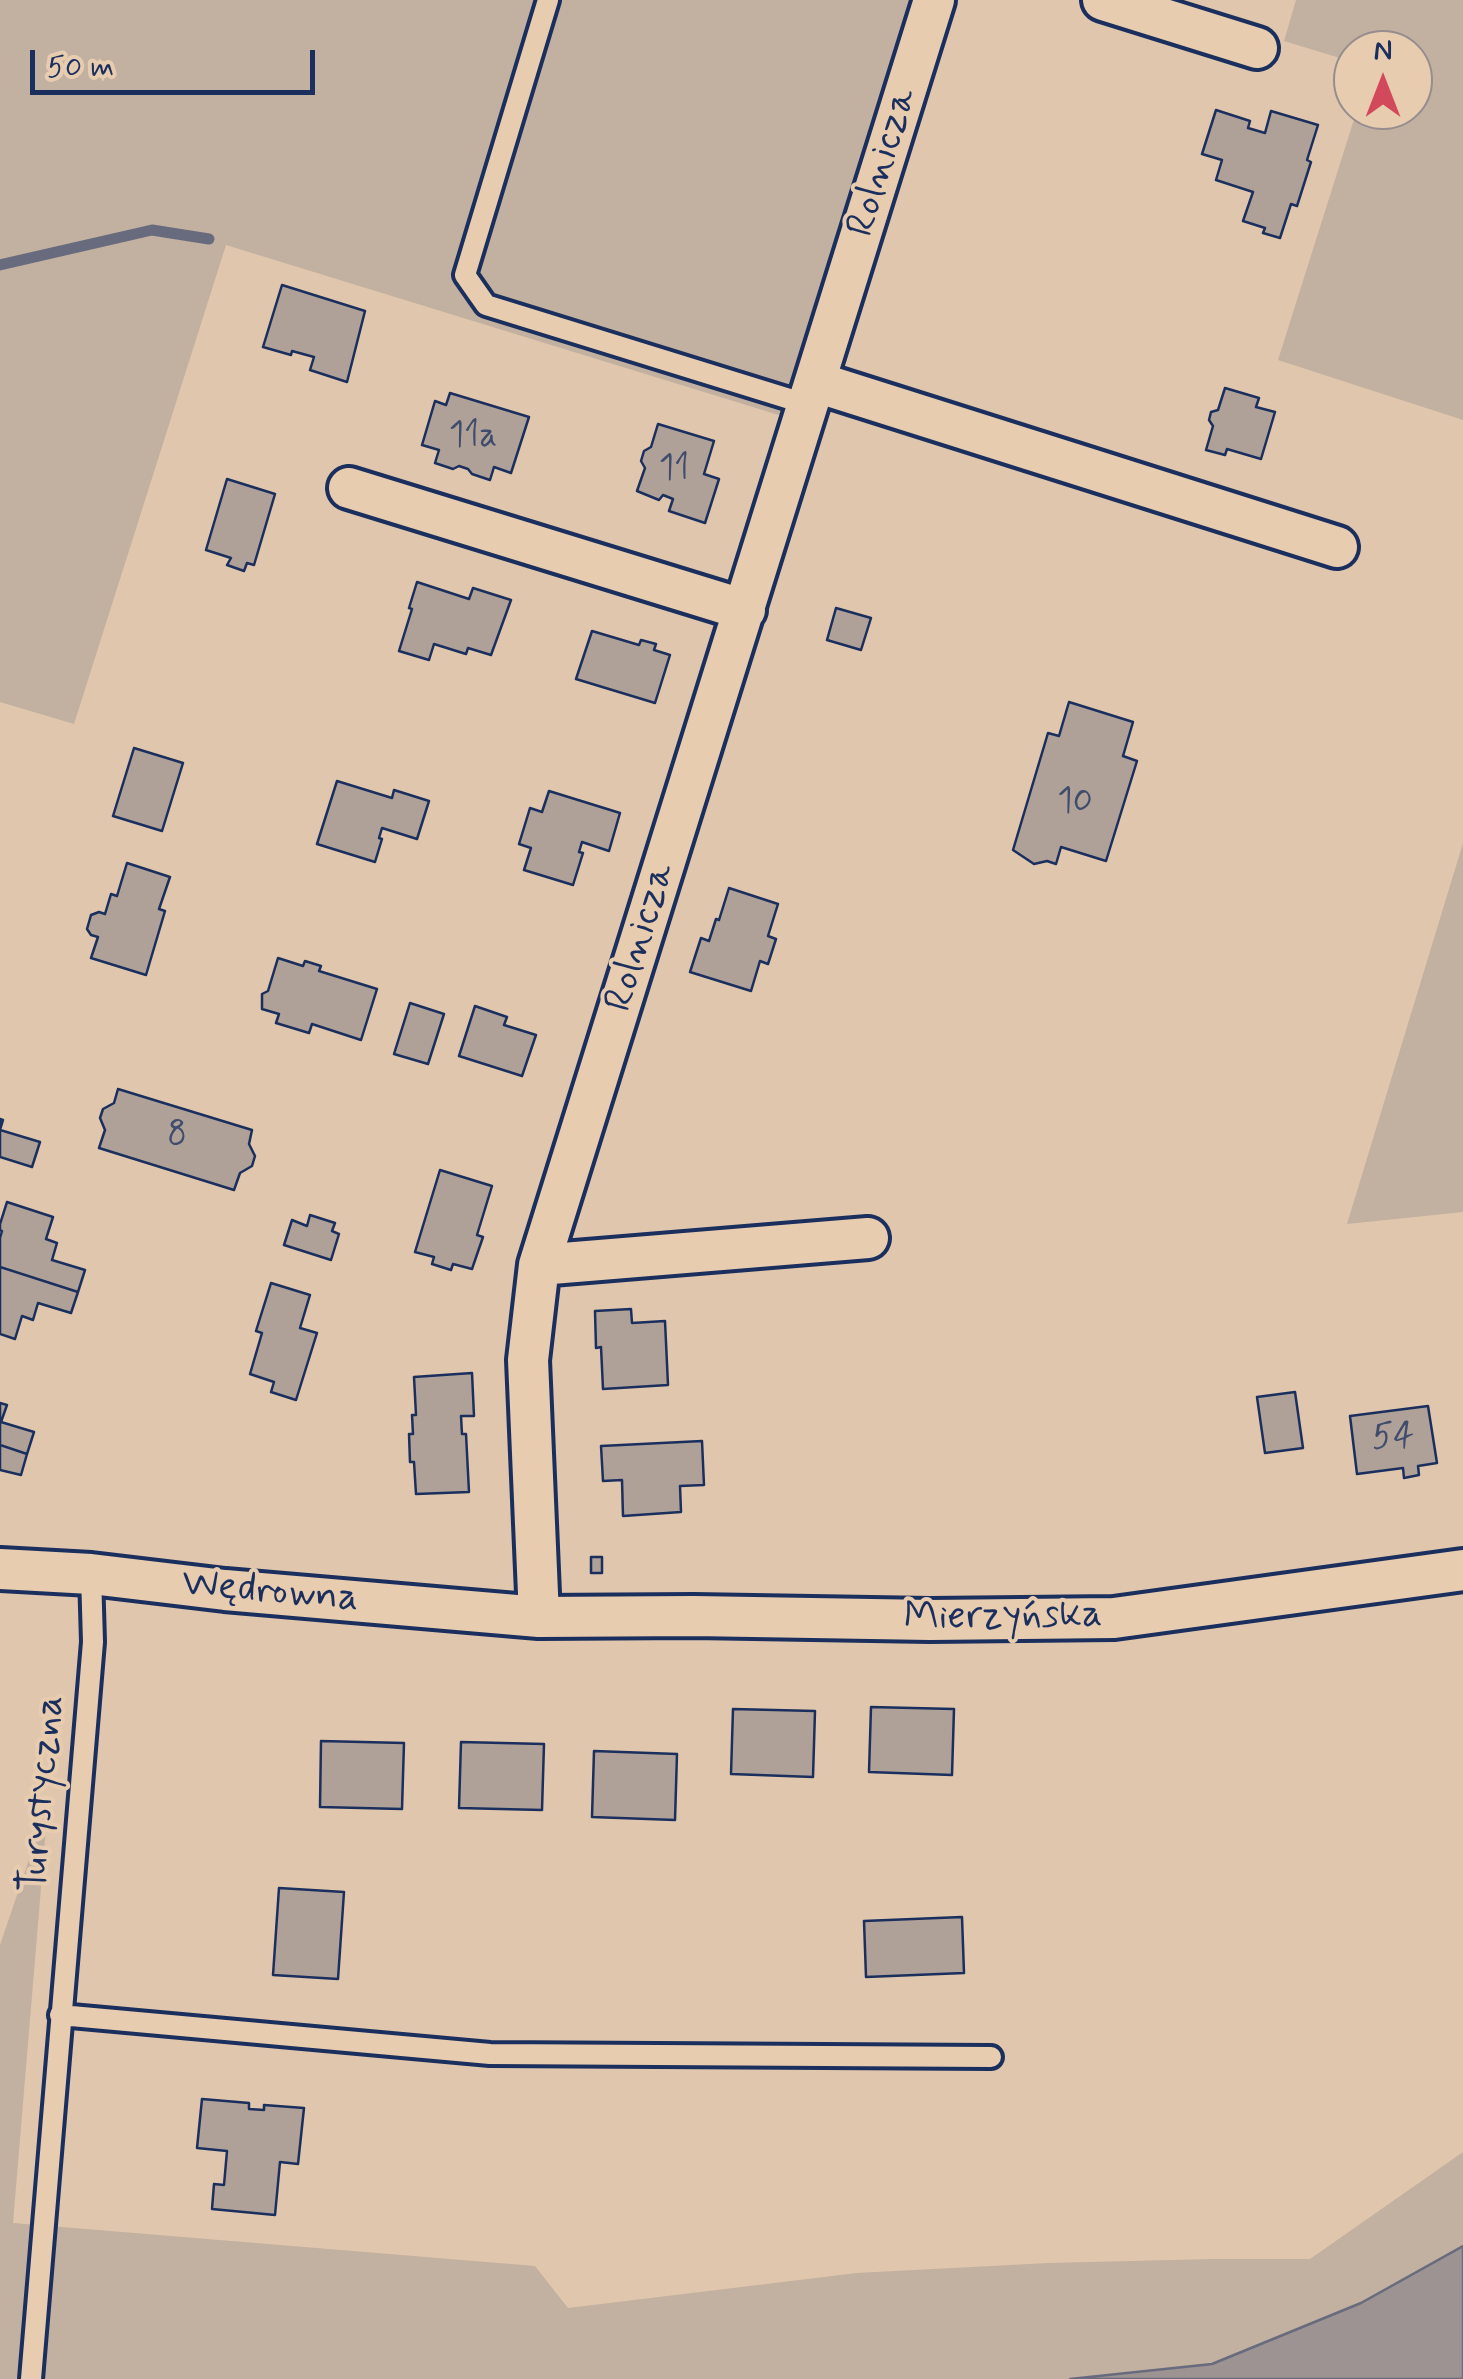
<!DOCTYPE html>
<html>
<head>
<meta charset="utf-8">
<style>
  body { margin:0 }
  #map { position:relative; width:1463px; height:2379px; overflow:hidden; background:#e0c6ac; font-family:Mynerve,sans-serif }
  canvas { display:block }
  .north { position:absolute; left:1333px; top:30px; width:100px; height:100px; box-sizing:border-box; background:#e8ccaf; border:2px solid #968d8f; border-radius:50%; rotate:0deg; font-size:28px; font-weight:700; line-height:40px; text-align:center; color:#1b2f5e }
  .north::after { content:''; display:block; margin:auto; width:35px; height:45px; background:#d1495b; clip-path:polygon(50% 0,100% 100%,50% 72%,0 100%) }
  .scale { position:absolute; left:30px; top:50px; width:285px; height:45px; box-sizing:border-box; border:5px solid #1b2f5e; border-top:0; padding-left:12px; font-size:30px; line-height:35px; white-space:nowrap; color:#1b2f5e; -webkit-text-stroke:8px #e8ccaf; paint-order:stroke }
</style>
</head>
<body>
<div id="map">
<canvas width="1463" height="2379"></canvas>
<div class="north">N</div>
<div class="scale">50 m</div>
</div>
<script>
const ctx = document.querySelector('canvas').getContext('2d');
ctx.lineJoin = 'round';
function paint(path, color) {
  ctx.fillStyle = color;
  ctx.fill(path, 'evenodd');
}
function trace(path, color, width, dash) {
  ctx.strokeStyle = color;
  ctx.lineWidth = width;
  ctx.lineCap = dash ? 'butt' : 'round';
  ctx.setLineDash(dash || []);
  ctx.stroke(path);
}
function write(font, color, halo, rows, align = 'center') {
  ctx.font = font + ' Mynerve,sans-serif';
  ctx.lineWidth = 8;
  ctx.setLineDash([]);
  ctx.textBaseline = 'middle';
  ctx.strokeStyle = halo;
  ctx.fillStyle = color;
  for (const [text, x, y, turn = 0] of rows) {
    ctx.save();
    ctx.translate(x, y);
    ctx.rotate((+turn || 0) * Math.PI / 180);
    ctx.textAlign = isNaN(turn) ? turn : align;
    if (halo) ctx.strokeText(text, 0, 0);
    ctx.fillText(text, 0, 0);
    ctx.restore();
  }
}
const green = new Path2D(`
  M0 0H911L782 416 226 245 74 724 0 702Z
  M1296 0H1463V420L1278 360 1357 110H1413V50H1353V62L1284 41Z
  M1463 843V1212L1347 1224Z
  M48 1804 13 2223 535 2266 568 2308 857 2273 1048 2263 1214 2259H1310L1463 2152V2246L1361 2303 1212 2364 1071 2379H0V1945Z`);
const water = new Path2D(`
  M1463 2246V2379H1070L1212 2364 1361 2303Z`);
const stream = new Path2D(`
  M0 265 152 230 209 239`);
const building = new Path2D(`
  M1216 110 1250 121 1248 128 1265 133 1271 111 1318 125 1307 160 1311 162 1297 206 1291 204 1280 238 1263 233 1265 228 1243 221 1253 192 1216 180 1222 160 1202 154Z
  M282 285 365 311 347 382 310 370 314 357 292 351 291 355 263 347Z
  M1225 388 1259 398 1256 407 1275 412 1261 459 1227 449 1225 455 1206 450 1213 426 1209 420 1211 412 1218 410Z
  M450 393 529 417 511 473 494 467 490 480 472 474 468 469 459 466 453 469 435 463 439 450 422 445 435 401 446 405Z
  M658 424 714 441 704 474 719 479 705 523 669 511 673 499 663 495 659 500 637 491 645 468 641 461 644 451 651 447Z
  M227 479 275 494 254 565 247 563 244 571 227 565 231 558 206 550Z
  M417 582 469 599 473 588 511 600 491 655 468 648 466 654 434 644 429 660 399 651 412 609 409 608Z
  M836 608 871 618 861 650 827 640Z
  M592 631 639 645 641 640 656 644 654 650 670 655 655 703 576 679Z
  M1069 702 1133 722 1123 756 1137 761 1106 861 1061 847 1056 864 1047 861 1034 864 1013 850 1048 733 1059 736Z
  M134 748 183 763 162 831 113 816Z
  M337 781 392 798 394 790 429 801 417 839 382 828 379 838 382 839 375 862 317 844Z
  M549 791 620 813 609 851 582 842 579 852 583 853 573 885 524 870 531 848 519 844 530 808 542 812Z
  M127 863 170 877 159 909 165 911 146 975 91 958 98 937 91 935 87 929 91 915 99 912 105 914 111 894 117 896Z
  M729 888 778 904 768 936 776 939 768 964 760 961 751 991 690 972 701 938 709 941 716 919 719 920Z
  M278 958 303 966 305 961 321 966 319 971 377 989 361 1040 312 1024 309 1033 276 1023 279 1014 262 1009V994L268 991Z
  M410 1003 444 1014 428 1064 394 1054Z
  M475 1006 507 1017 504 1025 536 1035 522 1076 459 1056Z
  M118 1089 252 1130 249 1144 255 1156 252 1166 240 1173 234 1190 99 1148 105 1130 100 1118 103 1109 114 1103Z
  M0 1119 3 1120 0 1130 40 1142 32 1167 0 1157Z
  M440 1170 492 1186 477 1235 483 1237 472 1269 453 1264 451 1270 432 1264 434 1257 415 1252Z
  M7 1202 53 1217 46 1239 57 1243 52 1260 85 1270 78 1292 0 1267V1238L2 1231 0 1230V1224Z
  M310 1215 335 1223 332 1231 339 1234 331 1260 284 1245 292 1220 307 1226Z
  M0 1267 78 1292 71 1313 38 1303 33 1320 22 1316 15 1339 0 1334Z
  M271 1283 310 1295 300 1328 317 1333 296 1400 271 1392 274 1382 250 1374 262 1333 256 1331Z
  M631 1309 632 1323 665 1321 668 1385 603 1389 601 1347 596 1348 595 1311Z
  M472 1373 474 1416H461L462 1434H466L469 1492 416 1494 414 1462H410L409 1434H413L412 1415H416L414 1377Z
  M1295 1392 1303 1448 1265 1453 1257 1397Z
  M0 1403 7 1405 1 1422 34 1432 27 1454 0 1445Z
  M1428 1406 1437 1463 1418 1466 1419 1475 1404 1478 1403 1468 1357 1474 1350 1416Z
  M702 1441 704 1485 680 1486 681 1512 623 1516 622 1480 603 1481 601 1446Z
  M0 1445 27 1454 21 1475 0 1470Z
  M591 1557H602V1573H591Z
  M871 1707 954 1709 952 1775 869 1772Z
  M733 1709 815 1711 813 1777 731 1774Z
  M321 1741 404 1743 402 1809 320 1807Z
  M461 1742 544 1744 542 1810 459 1808Z
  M594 1751 677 1754 675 1820 592 1817Z
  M279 1888 344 1892 338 1979 273 1975Z
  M962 1917 964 1973 866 1977 864 1921Z
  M202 2099 249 2103V2109L264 2110V2105L304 2108 298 2164 280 2162 275 2215 212 2209 214 2184 224 2185 227 2151 197 2148Z`);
const lane = new Path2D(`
  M548 0 465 275 486 305 809 405
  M60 2015 490 2054 991 2057
  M31 2379 93 1642 91 1574`);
const street = new Path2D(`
  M1103 0 1257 48
  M816 382 1337 547
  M349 488 745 610
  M539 1265 868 1238
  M0 1569 91 1574 225 1590 539 1617 694 1616 930 1620 1114 1618 1463 1570
  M539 1617 528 1360 539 1265 934 0`);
const numberNames = [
  ["11a",473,438],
  ["11",674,471],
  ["10",1075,804],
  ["8",177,1137],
  ["54",1393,1440]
];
const streetNames = [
  ["Rolnicza",884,163,-73],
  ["Rolnicza",642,938,-73],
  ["Wędrowna",270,1593,5],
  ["Mierzyńska",1003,1618,-1],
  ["Turystyczna",44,1794,-85]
];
paint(green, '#c2b0a0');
paint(water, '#9c9392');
trace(water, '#686b7d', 2.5);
trace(stream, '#686b7d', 11);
paint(building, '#afa198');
trace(building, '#1b2f5e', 2.5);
trace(lane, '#1b2f5e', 28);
trace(street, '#1b2f5e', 48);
trace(lane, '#e8ccaf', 20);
trace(street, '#e8ccaf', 40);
write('35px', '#404c6c', null, numberNames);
write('40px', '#1b2f5e', '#e8ccaf', streetNames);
</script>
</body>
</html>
